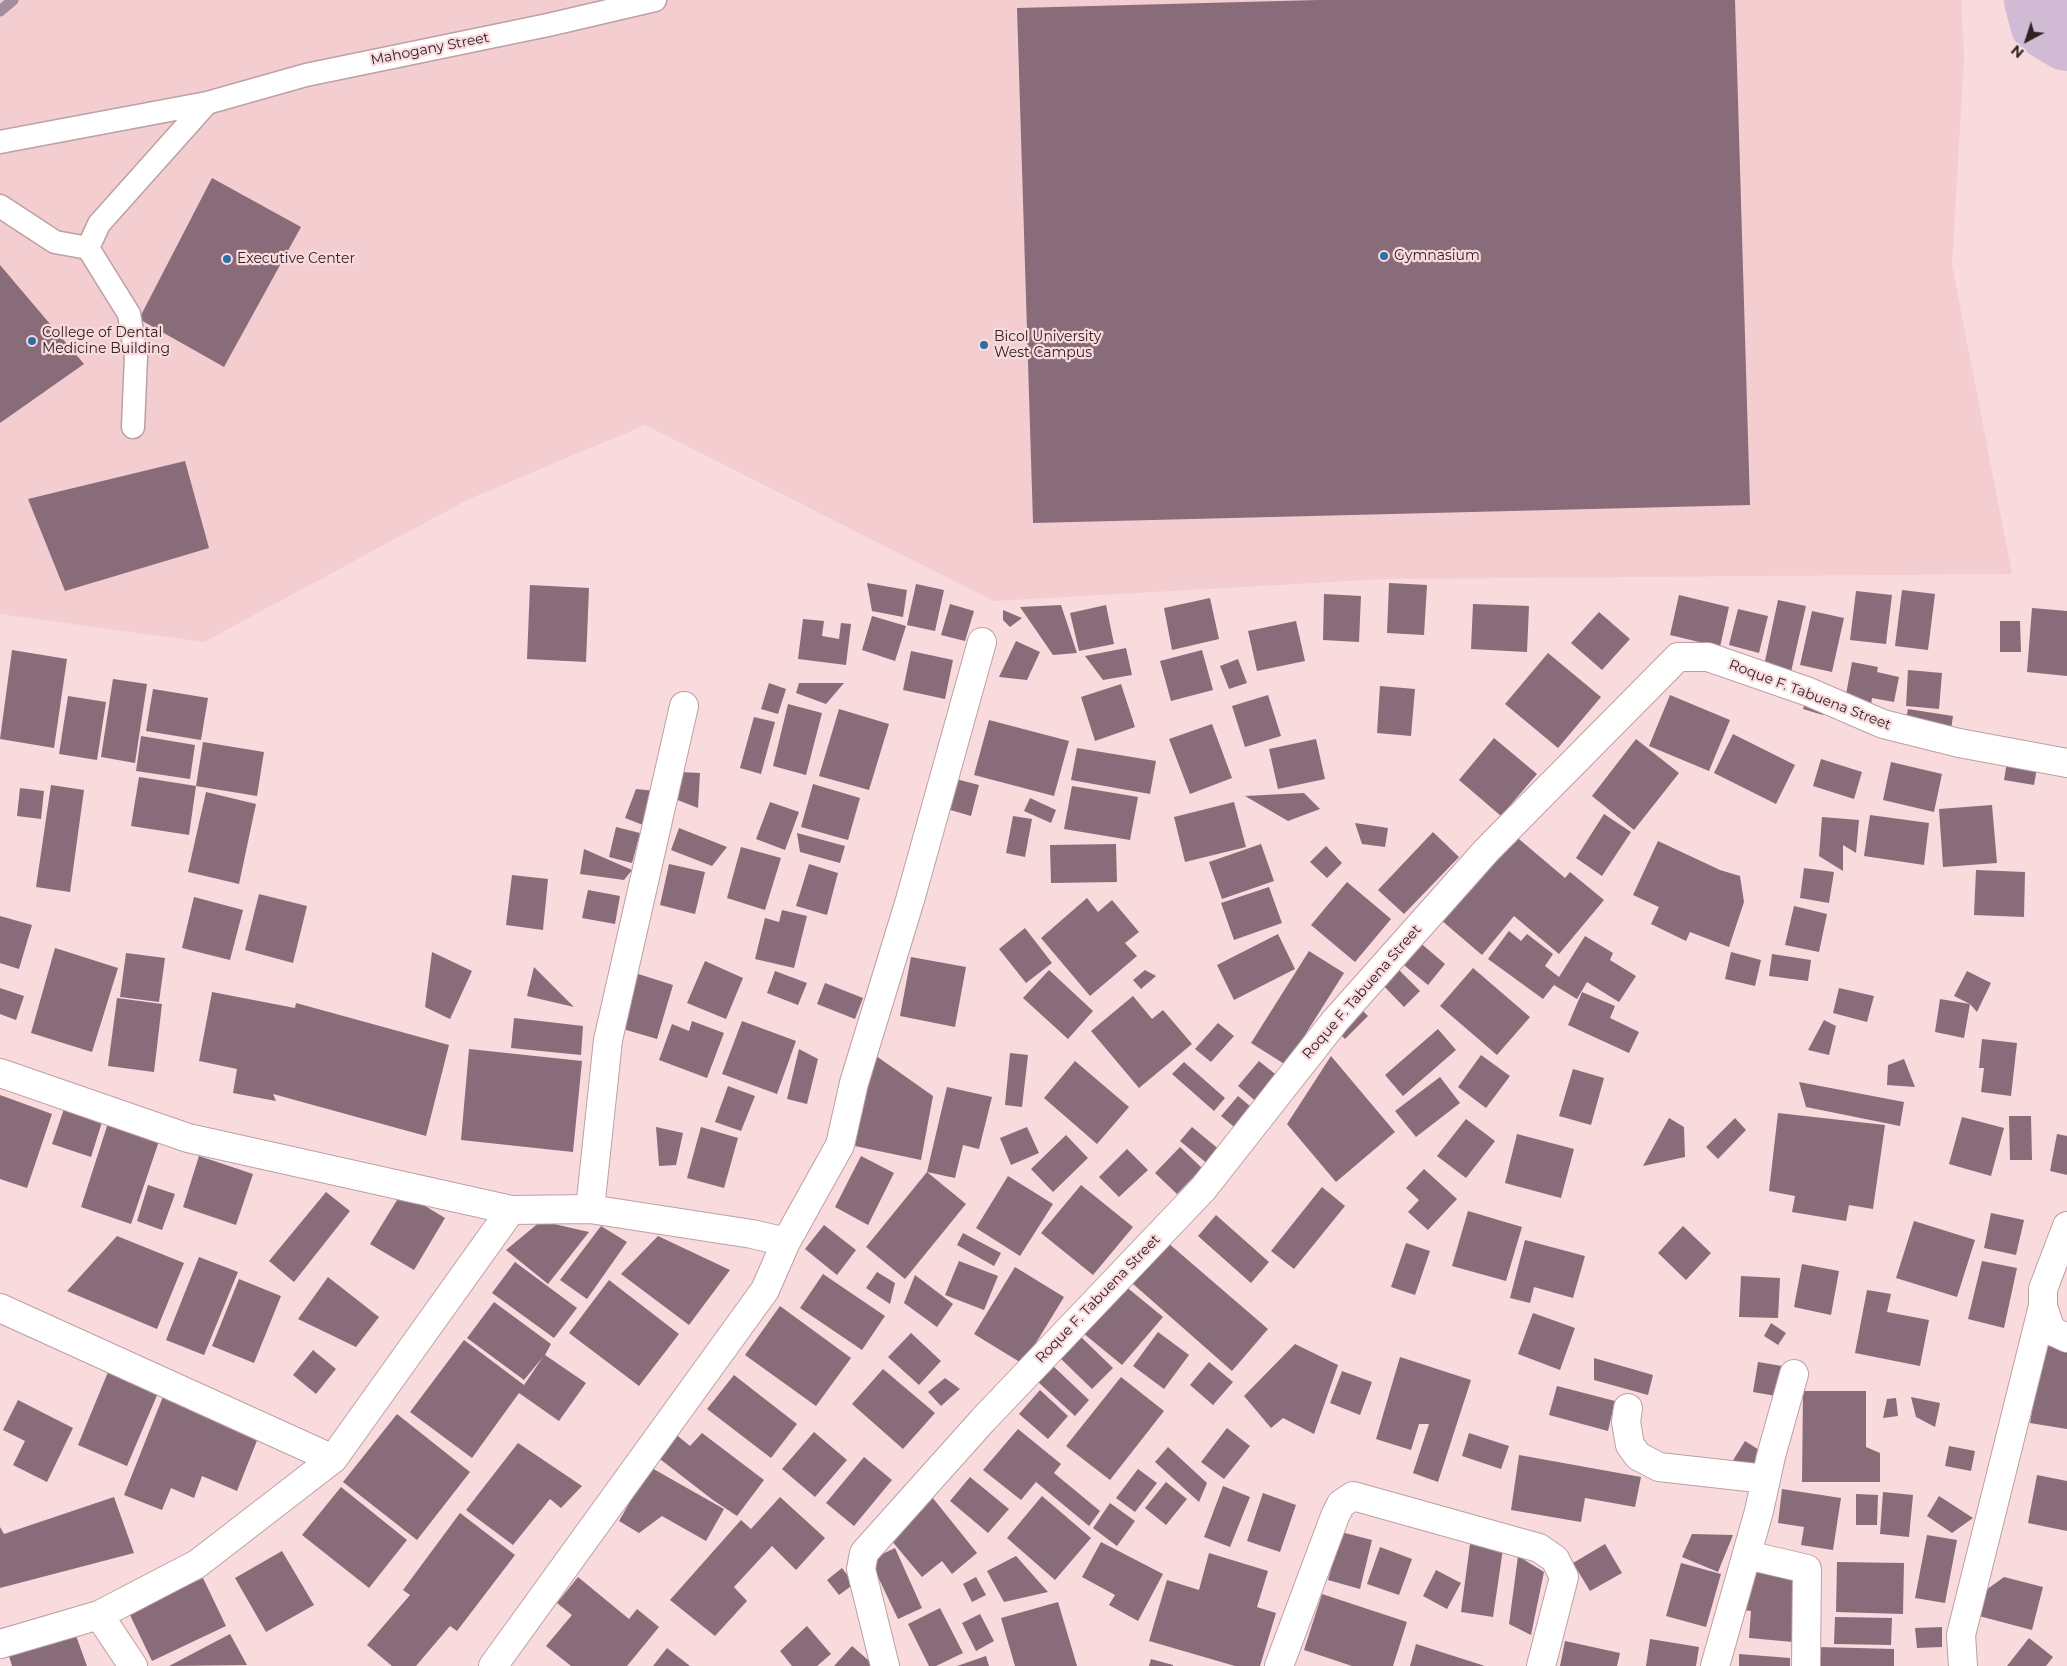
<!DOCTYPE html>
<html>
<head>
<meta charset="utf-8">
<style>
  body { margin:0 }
  #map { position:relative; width:2067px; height:1666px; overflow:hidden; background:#f9dadd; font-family:Montserrat,sans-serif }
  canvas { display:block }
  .north { position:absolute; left:2002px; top:15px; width:50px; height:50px; -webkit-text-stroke:4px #f9dadd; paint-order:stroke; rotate:220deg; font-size:14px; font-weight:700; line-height:20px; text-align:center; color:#2e2224 }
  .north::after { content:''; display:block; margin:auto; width:18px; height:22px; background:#2e2224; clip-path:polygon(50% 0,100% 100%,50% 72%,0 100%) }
</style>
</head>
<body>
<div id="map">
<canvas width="2067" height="1666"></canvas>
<div class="north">N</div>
</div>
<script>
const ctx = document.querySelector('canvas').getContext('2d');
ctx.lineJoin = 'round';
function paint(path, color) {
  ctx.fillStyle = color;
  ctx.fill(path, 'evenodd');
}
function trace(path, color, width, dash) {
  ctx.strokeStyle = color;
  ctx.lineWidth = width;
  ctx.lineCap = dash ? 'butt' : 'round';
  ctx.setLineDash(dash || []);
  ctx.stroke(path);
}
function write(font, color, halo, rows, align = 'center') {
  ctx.font = font + ' Montserrat,sans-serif';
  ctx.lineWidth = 4.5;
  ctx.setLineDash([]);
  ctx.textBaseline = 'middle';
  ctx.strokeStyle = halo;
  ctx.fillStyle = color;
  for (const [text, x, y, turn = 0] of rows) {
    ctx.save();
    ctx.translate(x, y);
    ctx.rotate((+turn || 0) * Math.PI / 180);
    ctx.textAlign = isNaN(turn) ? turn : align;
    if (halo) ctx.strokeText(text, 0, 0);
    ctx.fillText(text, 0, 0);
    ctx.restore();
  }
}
const built = new Path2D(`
  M0 0H1961L1964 58 1952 265 2012 574 1387 579 994 601 645 425 469 499 204 642 0 614Z`);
const stream = new Path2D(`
  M0 11 13 0`);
const river = new Path2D(`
  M2038 0 2044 23 2067 37`);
const building = new Path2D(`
  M1318 0H1735L1750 505 1033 523 1017 8Z
  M212 178 301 227 224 367 139 319Z
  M0 265 84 364 0 423Z
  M185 461 209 548 65 591 28 499Z
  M867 583 907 590 903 617 872 611Z
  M1389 583 1427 585 1424 635 1387 633Z
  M916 584 944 590 935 631 907 625Z
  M530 585 589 588 586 662 527 659Z
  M1902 590 1935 594 1928 650 1895 646Z
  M1856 591 1892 595 1886 644 1850 640Z
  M1324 594 1361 596 1359 642 1323 640Z
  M1679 595 1729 607 1720 647 1670 635Z
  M1210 598 1219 639 1172 650 1164 608Z
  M1778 600 1806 606 1791 672 1764 666Z
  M950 604 974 611 965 641 941 635Z
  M1473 604 1529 606 1527 652 1471 649Z
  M1061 605 1077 653 1053 655 1020 607Z
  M1106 605 1114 644 1079 651 1070 613Z
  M2032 608 2067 611V676L2027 672Z
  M1738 609 1768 616 1759 653 1729 645Z
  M1003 610 1022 618 1010 627 1003 620Z
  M1812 611 1844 618 1832 672 1800 665Z
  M1599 612 1630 639 1602 670 1571 643Z
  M872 616 906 626 895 661 862 650Z
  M803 619 824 621 822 636 839 639 841 623 851 624 846 665 798 659Z
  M1296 621 1305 661 1257 671 1248 631Z
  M2000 621H2020L2021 652H2000Z
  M1016 641 1040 652 1027 680 999 677Z
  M1126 648 1132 675 1103 680 1085 656Z
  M12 650 67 659 54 748 0 739Z
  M1202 650 1213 690 1171 701 1160 661Z
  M911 651 953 660 945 699 903 690Z
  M1548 653 1601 697 1558 748 1505 704Z
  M1238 659 1247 683 1229 689 1220 666Z
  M1852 662 1878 667 1877 672 1899 677 1894 702 1872 698 1871 705 1845 700Z
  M1908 670 1942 673 1939 709 1906 706Z
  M113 679 147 684 135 763 101 757Z
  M769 683 786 689 778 714 761 709Z
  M799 683H844L826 704 796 693Z
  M1121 684 1135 727 1095 741 1081 697Z
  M1380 686 1415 689 1411 736 1377 733Z
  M153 689 208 698 201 740 146 731Z
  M1808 694 1828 701 1823 715 1803 709Z
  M1268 695 1281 736 1245 747 1232 706Z
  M1670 695 1730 720 1709 771 1649 746Z
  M68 696 106 702 97 760 59 754Z
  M788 704 822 713 806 775 773 766Z
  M839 709 889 724 869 790 819 776Z
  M1908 709 1953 716 1950 736 1904 728Z
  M754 717 775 722 761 774 740 768Z
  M989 720 1069 741 1054 796 974 775Z
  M1212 724 1232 778 1190 794 1169 739Z
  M1733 734 1795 765 1776 804 1714 773Z
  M141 736 195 745 190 779 136 771Z
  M1494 738 1537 774 1501 816 1459 780Z
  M1316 739 1325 779 1278 789 1269 749Z
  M1636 739 1679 773 1634 830 1592 796Z
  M203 742 264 752 257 796 196 786Z
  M1077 748 1156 761 1150 794 1071 780Z
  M2008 756 2038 762 2034 785 2004 780Z
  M1821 759 1862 772 1854 799 1813 786Z
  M1891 762 1942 774 1934 812 1883 800Z
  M680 772 700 773 698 808 670 797Z
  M139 777 196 786 189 835 131 826Z
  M948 777 979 785 971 816 940 807Z
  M813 784 860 798 848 840 801 827Z
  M51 785 84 790 70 892 36 887Z
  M1072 786 1138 797 1130 840 1064 829Z
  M20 788 44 791 41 819 17 816Z
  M636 789 656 791 643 825 625 818Z
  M206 792 256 804 239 884 188 872Z
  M1304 793 1320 809 1288 821 1245 796Z
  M1030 798 1056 810 1051 823 1024 811Z
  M770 802 799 812 785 850 756 839Z
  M1234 802 1246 847 1185 862 1174 817Z
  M1992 805 1997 863 1943 867 1939 809Z
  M1604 814 1631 832 1602 876 1576 858Z
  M1870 815 1929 823 1924 865 1864 856Z
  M1013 816 1032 819 1025 857 1006 853Z
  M1822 817 1859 820 1856 853 1843 845V871L1819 856Z
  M1355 823 1388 828 1385 847 1362 844Z
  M616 827 640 833 632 863 609 857Z
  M679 828 727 847 712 866 671 850Z
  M1433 832 1459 857 1404 914 1378 890Z
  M797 833 845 846 840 863 800 852Z
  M1513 834 1565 878 1570 872 1604 900 1559 954 1514 916 1482 955 1441 920Z
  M1658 841 1720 870 1740 876 1744 902 1729 947 1690 932 1686 941 1651 924 1659 907 1633 895Z
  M1116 844 1117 882 1051 883 1050 845Z
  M1261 844 1274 881 1222 899 1209 862Z
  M1326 846 1342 863 1327 878 1310 862Z
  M741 847 781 858 765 910 727 898Z
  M584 849 632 870 624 880 580 874Z
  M669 864 705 872 695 914 660 905Z
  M809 864 838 873 827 915 796 906Z
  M1804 868 1834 872 1829 903 1800 898Z
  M1976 870 2025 872 2024 917 1974 915Z
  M512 875 548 879 543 930 506 925Z
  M1347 882 1391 919 1355 962 1311 925Z
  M1269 887 1282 923 1234 940 1221 903Z
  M588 890 620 896 615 924 582 918Z
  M259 894 307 906 293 963 245 950Z
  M194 897 243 910 230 960 182 948Z
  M1087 898 1098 912 1112 900 1139 932 1125 943 1137 956 1090 996 1041 938Z
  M1794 906 1827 914 1819 952 1785 945Z
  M782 910 807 916 794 968 755 959 765 918 779 922Z
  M0 916 32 925 19 969 0 963Z
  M1025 928 1052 963 1026 983 999 949Z
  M1509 931 1521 941 1527 934 1553 954 1545 966 1559 977 1585 936 1613 953 1610 960 1636 976 1619 1002 1587 982 1577 999 1554 985 1543 999 1488 959Z
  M1278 934 1295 969 1234 1000 1217 965Z
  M1417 940 1445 964 1428 985 1399 961Z
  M55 948 118 968 92 1052 31 1033Z
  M1309 951 1344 973 1286 1065 1251 1043Z
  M432 952 472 971 450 1019 425 1007Z
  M1731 952 1761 960 1755 986 1725 979Z
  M126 953 165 958 159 1002 120 997Z
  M1772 954 1811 960 1808 981 1769 976Z
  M911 957 966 967 955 1027 900 1016Z
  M705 961 743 978 726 1019 687 1003Z
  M1394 965 1420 991 1404 1007 1378 980Z
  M534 967 574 1007 527 996Z
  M1473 968 1530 1017 1497 1055 1440 1006Z
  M1049 970 1093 1011 1068 1039 1023 998Z
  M1145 970 1156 976 1141 989 1133 980Z
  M775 971 807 983 798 1005 767 993Z
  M1967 971 1991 983 1977 1012 1970 1004 1964 1038 1935 1032 1940 999 1970 1004 1954 996Z
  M632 972 673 985 657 1039 616 1027Z
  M825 983 863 998 855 1019 817 1004Z
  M0 988 24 996 16 1020 0 1014Z
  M1839 988 1874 996 1867 1022 1833 1013Z
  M212 992 295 1008 296 1003 449 1045 426 1136 273 1094 276 1101 233 1093 237 1069 199 1061Z
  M1582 992 1615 1006 1610 1018 1639 1032 1629 1053 1568 1025Z
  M1133 996 1152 1019 1163 1010 1192 1044 1139 1088 1091 1031Z
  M117 998 162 1004 154 1072 108 1066Z
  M1357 1005 1368 1016 1345 1039 1334 1028Z
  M514 1018 583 1026 581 1055 511 1048Z
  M1824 1020 1836 1026 1829 1055 1808 1050Z
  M692 1021 724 1033 707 1078 659 1060 672 1024 689 1031Z
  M742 1021 796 1041 777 1094 722 1074Z
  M1218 1023 1234 1036 1211 1062 1195 1049Z
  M1438 1029 1456 1050 1403 1096 1385 1075Z
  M1982 1039 2017 1043 2011 1096 1981 1092 1984 1068H1979Z
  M469 1049 582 1061 573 1152 461 1140Z
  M799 1049 818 1059 807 1104 787 1099Z
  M872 1053 933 1096 921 1160 855 1146Z
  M1010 1053 1028 1055 1022 1107 1005 1105Z
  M1481 1055 1510 1076 1486 1108 1458 1087Z
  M1331 1056 1395 1132 1336 1182 1287 1124Z
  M1904 1059 1915 1087 1887 1085 1888 1065Z
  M1075 1061 1129 1107 1097 1144 1044 1098Z
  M1259 1061 1280 1078 1259 1104 1238 1086Z
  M1184 1062 1225 1098 1214 1111 1172 1074Z
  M1573 1069 1604 1078 1591 1125 1559 1116Z
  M1440 1077 1460 1103 1416 1137 1395 1111Z
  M1799 1082 1904 1102 1900 1126 1806 1107Z
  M728 1086 755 1096 741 1131 715 1122Z
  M947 1087 992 1097 979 1149 963 1145 955 1178 927 1172Z
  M0 1095 52 1114 27 1188 0 1179Z
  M1238 1096 1256 1111 1239 1131 1221 1116Z
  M65 1106 103 1119 91 1157 52 1144Z
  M1778 1113 1885 1125 1873 1209 1849 1205 1846 1221 1792 1212 1795 1196 1769 1191Z
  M2009 1116H2031L2032 1160H2010Z
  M1962 1117 2004 1128 1991 1176 1949 1164Z
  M1669 1118 1684 1127 1685 1157 1643 1166Z
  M1735 1118 1746 1130 1718 1159 1706 1147Z
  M1466 1119 1495 1141 1466 1178 1437 1156Z
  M108 1123 159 1141 131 1224 81 1207Z
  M656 1127 683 1133 676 1165 659 1166Z
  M701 1127 738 1138 724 1188 687 1178Z
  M1027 1127 1039 1153 1011 1165 1000 1138Z
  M1192 1127 1221 1151 1209 1165 1180 1141Z
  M1517 1134 1574 1149 1561 1198 1505 1183Z
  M2057 1134 2067 1136V1175L2050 1171Z
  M1066 1135 1088 1158 1053 1192 1031 1169Z
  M1180 1147 1202 1168 1177 1194 1155 1173Z
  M1127 1149 1148 1170 1119 1197 1099 1177Z
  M199 1156 253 1174 236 1225 183 1207Z
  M861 1156 894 1173 868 1225 835 1207Z
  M1424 1169 1457 1199 1428 1230 1408 1212 1419 1200 1406 1188Z
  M927 1172 966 1204 905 1279 866 1247Z
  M1008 1176 1053 1204 1020 1256 976 1228Z
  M148 1185 175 1194 162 1230 137 1221Z
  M1081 1185 1133 1227 1093 1275 1041 1233Z
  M1322 1187 1345 1206 1294 1269 1271 1251Z
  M326 1192 350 1211 294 1282 269 1261Z
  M402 1192 445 1218 414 1270 370 1244Z
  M1468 1211 1522 1227 1506 1281 1452 1266Z
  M1991 1213 2024 1220 2016 1255 1984 1248Z
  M1216 1215 1269 1262 1251 1283 1198 1236Z
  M541 1221 589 1232 548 1284 506 1250Z
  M1914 1221 1975 1240 1957 1297 1896 1278Z
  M824 1225 856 1250 837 1275 805 1249Z
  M601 1226 627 1242 587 1299 560 1280Z
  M1683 1226 1711 1253 1686 1280 1658 1253Z
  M963 1233 1001 1253 994 1266 957 1245Z
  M117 1236 184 1263 157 1329 67 1291Z
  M658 1236 730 1270 689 1325 621 1274Z
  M1525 1240 1585 1256 1573 1298 1534 1287 1530 1303 1510 1298Z
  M1167 1242 1268 1329 1232 1371 1132 1283Z
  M1406 1243 1430 1251 1415 1295 1391 1287Z
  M199 1257 238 1272 204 1355 166 1340Z
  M959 1261 998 1276 984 1310 945 1295Z
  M1982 1261 2017 1268 2004 1328 1968 1319Z
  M515 1262 577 1308 554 1338 492 1293Z
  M1802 1264 1839 1271 1831 1315 1794 1307Z
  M1015 1267 1064 1297 1023 1364 974 1334Z
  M877 1272 895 1283 890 1304 866 1288Z
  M823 1274 885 1316 862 1350 800 1308Z
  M915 1275 953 1304 937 1327 904 1303Z
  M1741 1276 1780 1278 1778 1318 1739 1317Z
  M328 1277 379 1317 356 1347 298 1319Z
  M239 1279 281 1296 254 1363 212 1346Z
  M609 1280 679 1334 639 1386 569 1333Z
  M1124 1285 1163 1317 1122 1365 1083 1333Z
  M1867 1290 1891 1294 1887 1312 1929 1320 1920 1366 1855 1353Z
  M494 1302 551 1344 545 1355 586 1383 559 1421 519 1393 472 1458 410 1412 464 1340 524 1385 543 1357 524 1380 467 1338Z
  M780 1306 851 1358 816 1406 745 1355Z
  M1533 1313 1575 1328 1560 1370 1518 1354Z
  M1771 1323 1786 1333 1778 1345 1764 1336Z
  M1158 1332 1189 1355 1164 1389 1133 1366Z
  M911 1333 941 1361 919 1385 888 1357Z
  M1080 1336 1113 1368 1092 1389 1059 1357Z
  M2044 1343 2067 1347V1429L2030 1423Z
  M1295 1344 1338 1365 1314 1434 1283 1418 1271 1428 1244 1396Z
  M313 1350 336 1369 316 1394 293 1375Z
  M1400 1357 1471 1380 1438 1482 1413 1473 1429 1424H1419L1411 1450 1376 1439Z
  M1594 1358 1653 1375 1648 1395 1594 1380Z
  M1209 1362 1233 1382 1213 1405 1190 1385Z
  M1758 1362 1782 1366 1776 1396 1753 1392Z
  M1052 1365 1089 1400 1075 1416 1037 1381Z
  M883 1369 935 1413 903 1449 852 1404Z
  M1342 1371 1372 1382 1360 1415 1330 1403Z
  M108 1372 158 1393 127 1466 78 1445Z
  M734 1375 797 1424 771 1458 707 1409Z
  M1121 1377 1164 1411 1110 1480 1066 1446Z
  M945 1378 960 1389 941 1406 928 1392Z
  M1557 1386 1615 1401 1608 1431 1549 1415Z
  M1040 1390 1068 1416 1048 1439 1019 1414Z
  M1803 1391H1866V1447L1880 1453V1482H1802Z
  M164 1394 260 1433 237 1491 202 1476 194 1498 171 1488 162 1510 124 1495Z
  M1911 1397 1940 1403 1935 1427 1916 1417Z
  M1896 1398 1898 1416 1883 1418 1887 1399Z
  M18 1400 73 1428 47 1482 13 1465 25 1441 3 1430Z
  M397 1414 470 1472 417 1540 343 1482Z
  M1227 1428 1250 1446 1224 1479 1201 1462Z
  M1018 1429 1061 1464 1054 1473 1100 1511 1089 1526 1036 1482 1021 1500 983 1470Z
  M673 1432 690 1446 702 1433 764 1480 737 1516 713 1500 656 1456Z
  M814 1432 847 1460 815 1497 782 1469Z
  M1469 1433 1509 1446 1501 1469 1462 1456Z
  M1745 1441 1764 1453 1755 1466 1732 1462Z
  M518 1443 582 1486 561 1508 550 1499 513 1545 466 1510Z
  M1949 1446 1975 1451 1971 1471 1945 1466Z
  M1168 1447 1207 1483 1199 1502 1155 1462Z
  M1519 1455 1641 1477 1635 1507 1585 1498 1581 1522 1511 1510Z
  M864 1457 892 1480 854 1526 826 1503Z
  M650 1467 724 1509 706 1541 662 1516 639 1533 619 1521Z
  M1138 1469 1157 1483 1135 1512 1116 1498Z
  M2037 1475 2067 1481V1531L2028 1523Z
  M970 1477 1009 1509 988 1533 950 1501Z
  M1166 1482 1187 1499 1166 1525 1145 1508Z
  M1223 1486 1250 1497 1230 1547 1204 1537Z
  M341 1487 407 1540 369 1588 302 1535Z
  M1782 1489 1841 1498 1833 1550 1801 1545 1804 1527 1778 1523Z
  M1883 1492 1913 1495 1909 1537 1880 1534Z
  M1263 1493 1296 1505 1280 1552 1247 1541Z
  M1856 1494 1878 1495 1877 1525H1856Z
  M1042 1496 1091 1538 1055 1580 1007 1538Z
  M1939 1496 1973 1518 1952 1533 1927 1516Z
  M114 1497 134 1553 0 1588V1527L4 1534Z
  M780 1497 825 1538 796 1570 772 1546 734 1587 747 1601 715 1636 670 1600 741 1520 751 1529Z
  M932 1497 977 1553 952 1574 942 1561 922 1577 886 1534Z
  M1110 1503 1135 1521 1117 1546 1093 1528Z
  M460 1513 515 1555 457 1631 450 1626 416 1666H392L367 1645 410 1595 403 1590Z
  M1341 1532 1372 1540 1360 1589 1328 1580Z
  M1692 1534 1733 1535 1718 1572 1682 1557Z
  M1927 1535 1957 1540 1945 1603 1915 1598Z
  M1101 1542 1163 1574 1138 1621 1109 1605 1115 1595 1082 1577Z
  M1470 1544 1503 1549 1493 1617 1461 1612Z
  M1605 1544 1622 1573 1590 1591 1573 1563Z
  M1380 1547 1412 1559 1399 1595 1367 1584Z
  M895 1548 922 1608 898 1619 870 1560Z
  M282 1551 314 1605 266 1632 235 1578Z
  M1209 1553 1268 1571 1257 1607 1276 1613 1260 1666H1235L1149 1641 1167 1580 1199 1590Z
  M1016 1556 1048 1592 1004 1602 987 1571Z
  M1518 1556 1544 1572 1531 1635 1509 1624Z
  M1837 1562 1904 1563 1903 1614 1836 1612Z
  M1681 1563 1721 1574 1706 1627 1666 1616Z
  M842 1568 854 1584 839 1595 827 1580Z
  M1436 1570 1461 1583 1447 1609 1423 1596Z
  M1746 1571 1800 1577 1793 1642 1749 1638 1751 1611 1742 1610Z
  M578 1577 629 1619 637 1609 659 1627 627 1666H571L546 1646 572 1615 557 1603Z
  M976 1577 986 1595 972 1602 963 1584Z
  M2004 1577 2043 1587 2032 1630 1979 1616 1975 1598Z
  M203 1578 226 1626 152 1661 129 1613Z
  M1322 1594 1407 1622 1393 1666H1352L1304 1650Z
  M1058 1602 1077 1666H1015L1001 1618Z
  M940 1608 963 1653 936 1666H929L908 1624Z
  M980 1614 994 1641 976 1651 962 1623Z
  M1835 1617 1892 1618 1891 1645 1834 1644Z
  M807 1626 831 1654 817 1666H792L780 1651Z
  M1942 1627V1647L1917 1648 1915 1628Z
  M75 1633 87 1666H12L9 1656Z
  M230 1634 247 1665 169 1666Z
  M2029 1638 2053 1657 2046 1666H2007Z
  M1650 1639 1699 1647 1696 1666H1646Z
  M1565 1641 1620 1653 1617 1666H1560Z
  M1416 1644 1485 1666H1410Z
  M852 1646 875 1666H834Z
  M1818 1647 1894 1649V1666H1817Z
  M667 1648 690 1666H653Z
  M1739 1654 1790 1658V1666H1739Z
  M986 1656 989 1666H957Z
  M1151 1659 1173 1665V1666H1149Z`);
const lane = new Path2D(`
  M0 142 207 103 306 75 548 25 655 0
  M0 206 55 242 88 248 99 224 207 103
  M88 248 129 314 136 356 133 427`);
const street = new Path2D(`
  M0 1073 188 1138 511 1210 590 1209 752 1234 786 1242 765 1290 493 1666
  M590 1209 608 1040 684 706
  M2067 1226 2043 1289V1306L2049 1325 2054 1332 2067 1338
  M786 1242 840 1145 854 1083 910 900 982 642
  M0 1308 333 1459
  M1628 1408 1626 1422 1630 1445 1638 1456 1659 1467 1766 1479
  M1747 1555 1807 1569 1806 1666
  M99 1615 133 1666
  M0 1644 99 1615 197 1564 333 1459 511 1210
  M885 1666 861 1569 864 1553 983 1420 1203 1189 1335 1021 1487 850 1678 657H1708L1809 692 1883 724 1959 743 2067 763
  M1279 1666 1335 1516 1341 1504 1353 1496 1539 1548 1555 1559 1564 1577 1541 1666
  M1715 1666 1759 1511 1771 1456 1794 1374
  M1963 1666 1961 1635 2043 1306`);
const markers = [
  [1384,256,5,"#2f6ea5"],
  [227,259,5,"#2f6ea5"],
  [32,341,5,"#2f6ea5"],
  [984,345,5,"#2f6ea5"]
];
const streetNames = [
  ["Mahogany Street",430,49,-11],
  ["Roque F. Tabuena Street",1810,695,21],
  ["Roque F. Tabuena Street",1362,992,-49],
  ["Roque F. Tabuena Street",1098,1299,-46]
];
const poiNames = [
  ["Gymnasium",1394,256],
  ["Executive Center",237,259],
  ["College of Dental",42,333],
  ["Medicine Building",42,349],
  ["Bicol University",994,337],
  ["West Campus",994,353]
];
paint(built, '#f4cdd0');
trace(stream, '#a08d9f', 11);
trace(river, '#d1bbd4', 68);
paint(building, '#886c7a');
trace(lane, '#bda0a3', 25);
trace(street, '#bda0a3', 30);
trace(lane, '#fff', 22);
trace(street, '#fff', 28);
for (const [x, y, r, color] of markers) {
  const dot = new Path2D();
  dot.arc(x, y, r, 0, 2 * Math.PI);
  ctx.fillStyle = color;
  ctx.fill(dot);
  trace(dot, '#f9dadd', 2);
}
write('14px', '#2e2224', '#f9dadd', streetNames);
write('14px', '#2e2224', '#f9dadd', poiNames, 'left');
</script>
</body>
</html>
